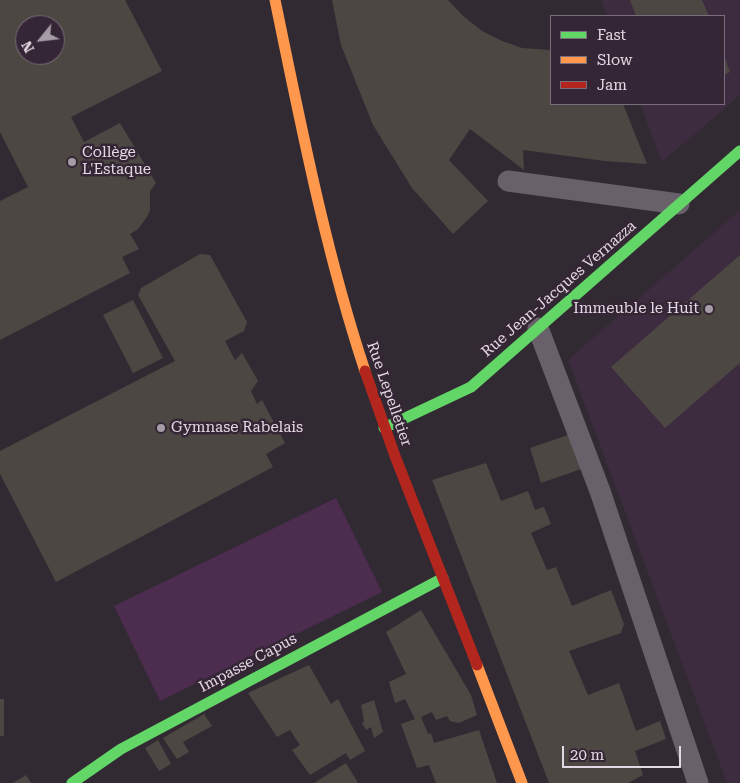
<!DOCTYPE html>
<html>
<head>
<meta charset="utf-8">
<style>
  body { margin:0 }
  #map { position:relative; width:740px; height:783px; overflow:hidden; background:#322a32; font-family:"Roboto Serif",serif }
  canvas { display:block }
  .legend { position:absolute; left:550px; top:15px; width:175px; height:90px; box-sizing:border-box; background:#352636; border:1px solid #7b6e7c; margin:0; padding:6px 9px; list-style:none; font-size:15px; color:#e3d9e4 }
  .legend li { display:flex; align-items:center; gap:10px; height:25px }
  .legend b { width:25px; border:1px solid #7b6e7c }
  .north { position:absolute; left:15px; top:15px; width:50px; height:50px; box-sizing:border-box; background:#352636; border:1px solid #7b6e7c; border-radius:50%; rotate:241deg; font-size:14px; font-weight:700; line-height:20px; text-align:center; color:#e3d9e4 }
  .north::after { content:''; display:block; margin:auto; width:18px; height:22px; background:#a59ca6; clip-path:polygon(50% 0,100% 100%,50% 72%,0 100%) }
  .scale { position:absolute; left:562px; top:746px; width:119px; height:22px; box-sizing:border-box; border:2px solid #e3d9e4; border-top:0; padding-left:6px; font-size:15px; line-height:18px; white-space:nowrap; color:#e3d9e4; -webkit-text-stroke:4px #352636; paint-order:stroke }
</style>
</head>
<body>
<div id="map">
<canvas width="740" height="783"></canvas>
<ul class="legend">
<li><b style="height:6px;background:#63d668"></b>Fast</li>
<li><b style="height:6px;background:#ff974d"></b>Slow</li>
<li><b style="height:6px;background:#b3261e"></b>Jam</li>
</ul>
<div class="north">N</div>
<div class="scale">20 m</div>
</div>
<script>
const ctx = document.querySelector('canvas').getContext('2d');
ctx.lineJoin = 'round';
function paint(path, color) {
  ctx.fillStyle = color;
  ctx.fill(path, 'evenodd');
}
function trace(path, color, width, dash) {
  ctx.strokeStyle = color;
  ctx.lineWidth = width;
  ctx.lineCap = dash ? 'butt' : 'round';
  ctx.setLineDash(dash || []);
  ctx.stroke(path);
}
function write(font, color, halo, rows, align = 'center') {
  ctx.font = font + ' "Roboto Serif",serif';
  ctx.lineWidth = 5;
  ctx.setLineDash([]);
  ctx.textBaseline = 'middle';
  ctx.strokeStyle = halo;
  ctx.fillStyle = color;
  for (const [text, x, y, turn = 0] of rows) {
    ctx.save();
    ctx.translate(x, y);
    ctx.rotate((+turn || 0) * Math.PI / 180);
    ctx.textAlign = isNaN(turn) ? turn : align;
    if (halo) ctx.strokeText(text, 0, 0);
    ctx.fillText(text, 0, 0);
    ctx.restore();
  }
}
const built = new Path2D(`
  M601 0H740V95L662 162 640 104H724V16H607Z
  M740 210V783H727L568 360Z`);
const green = new Path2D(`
  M336 498 382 592 160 701 114 606Z`);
const building = new Path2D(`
  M0 0H125L162 71 71 117 84 142 120 123 156 183 150 191V210L147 217 138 229 130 234 139 249 122 257 130 273 0 340V201L28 187 0 132ZM25 25H55V55H25Z
  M332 0H448L462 15 482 31 502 41 522 48 551 50V104H623L647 164 605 161 523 150 524 170 470 129 449 160 488 201 453 234 412 188 373 125 341 45Z
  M630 0H702L709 16H636Z
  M724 56 730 72 724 75Z
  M200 254 210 255 247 322 244 331 225 341 235 360 242 353 258 381 251 391 257 404 262 400 285 443 266 454 273 467 56 582 0 474V451L175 361 138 295 141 288Z
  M740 255V363L665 428 611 367Z
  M133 300 163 358 133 373 103 315Z
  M574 433 584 468 541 483 530 448Z
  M486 463 501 501 528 491 535 510 544 507 551 524 531 533 547 570 556 567 572 606 611 590 624 624 621 633 569 651 588 695 619 683 636 731 660 721 666 739 635 751 643 775 628 783H549L432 480Z
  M421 610 471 695 477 715 459 723 450 721 447 716 436 720 432 712 421 717 428 734 431 733 434 743 479 730 497 783H436L429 765 417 768 401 724 415 719 405 699 395 703 389 682 406 674 386 632Z
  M309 665 331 704 338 699 365 751 350 760 346 753 310 775 292 750 300 745 290 730 277 737 248 693Z
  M0 699H4V736H0Z
  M374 700 383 732 374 738 371 727 366 730 362 723 364 721 361 705Z
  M204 714 212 726 183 742 189 752 177 759 163 738Z
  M158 740 171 764 159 771 145 748Z
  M346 763 358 783H314L325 776Z
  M26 775 31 783H13Z`);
const lane = new Path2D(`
  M508 181 679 204
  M538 328 600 491 698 783`);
const fast = new Path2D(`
  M384 428 471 387 740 151
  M72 783 121 749 443 578`);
const slow = new Path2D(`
  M275 0C301 125 325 250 365 371
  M477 665 522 783`);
const jam = new Path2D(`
  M365 371 395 456 477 665`);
const markers = [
  [72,162,5,"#a59ca6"],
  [709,309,5,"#a59ca6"],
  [161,428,5,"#a59ca6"]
];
const poiNames = [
  ["Collège",82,153],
  ["L'Estaque",82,170],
  ["Immeuble le Huit",699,309,"right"],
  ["Gymnase Rabelais",171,428]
];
const streetNames = [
  ["Rue Jean-Jacques Vernazza",559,289,-41],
  ["Rue Lepelletier",389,394,71],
  ["Impasse Capus",248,663,-28]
];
paint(built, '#3d2b3f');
paint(green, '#4c2c4f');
paint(building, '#4c4742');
trace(lane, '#69616a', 21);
trace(fast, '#63d668', 11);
trace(slow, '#ff974d', 11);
trace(jam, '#b3261e', 11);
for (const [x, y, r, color] of markers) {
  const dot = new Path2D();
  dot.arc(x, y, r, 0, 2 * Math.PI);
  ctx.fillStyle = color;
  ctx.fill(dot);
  trace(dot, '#352636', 2);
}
write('15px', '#e3d9e4', '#352636', poiNames, 'left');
write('15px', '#e3d9e4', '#352636', streetNames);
</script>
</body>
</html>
